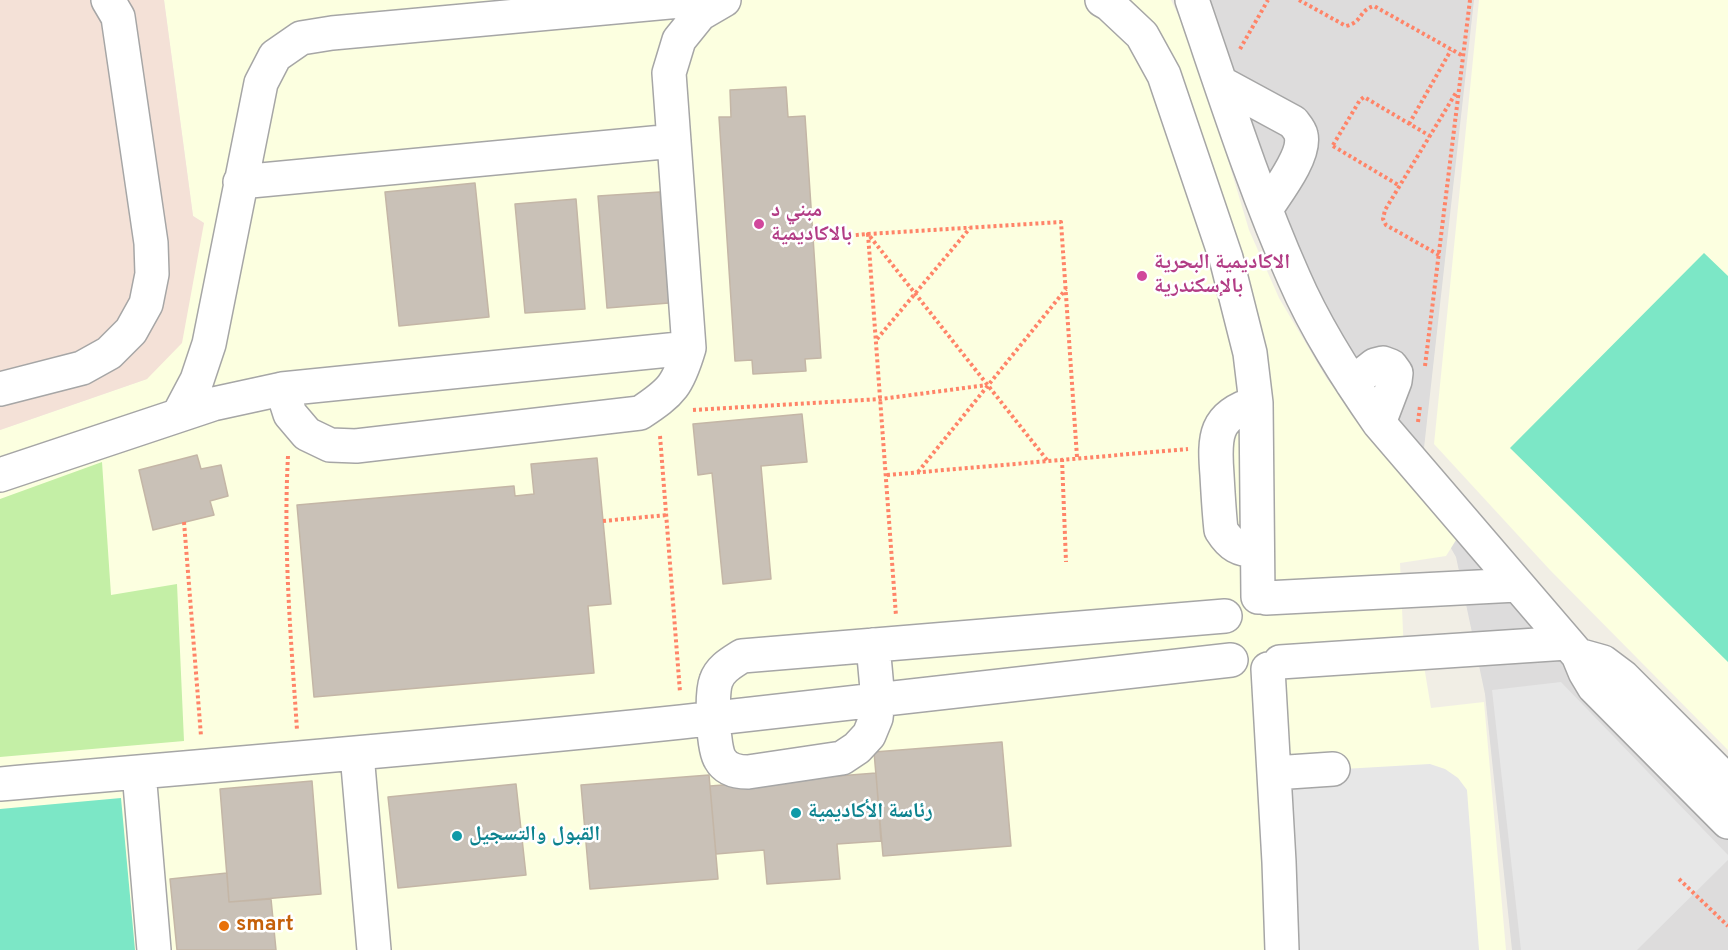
<!DOCTYPE html>
<html>
<head>
<meta charset="utf-8">
<style>
  body { margin:0 }
  canvas { display:block; background:#f1eee5 }
</style>
</head>
<body>
<canvas width="1728" height="950"></canvas>
<script>
const ctx = document.querySelector('canvas').getContext('2d');
ctx.lineJoin = 'round';
function paint(path, color) {
  ctx.fillStyle = color;
  ctx.fill(path, 'evenodd');
}
function trace(path, color, width, dash) {
  ctx.strokeStyle = color;
  ctx.lineWidth = width;
  ctx.lineCap = dash ? 'butt' : 'round';
  ctx.setLineDash(dash || []);
  ctx.stroke(path);
}
function write(font, color, halo, rows, align = 'center') {
  ctx.font = font + ' Overpass,"Noto Naskh Arabic",sans-serif';
  ctx.lineWidth = 5;
  ctx.setLineDash([]);
  ctx.textBaseline = 'middle';
  ctx.strokeStyle = halo;
  ctx.fillStyle = color;
  for (const [text, x, y, turn = 0] of rows) {
    ctx.save();
    ctx.translate(x, y);
    ctx.rotate((+turn || 0) * Math.PI / 180);
    ctx.textAlign = isNaN(turn) ? turn : align;
    if (halo) ctx.strokeText(text, 0, 0);
    ctx.fillText(text, 0, 0);
    ctx.restore();
  }
}
const residential = new Path2D(`
  M1178 0H1474L1423 457 1586 650 1728 796V950H1512L1485 694 1456 557 1402 463 1339 376Z`);
const education = new Path2D(`
  M164 0H1171L1195 50 1249 230 1279 298 1327 379 1458 537 1446 556 1400 563 1404 654 1424 666 1431 708 1484 702 1506 950H0V430L147 379 204 223 193 216Z
  M1479 0H1728V750L1550 570 1434 444Z`);
const military = new Path2D(`
  M0 0H164L193 216 204 223 182 343 147 379 0 430Z`);
const grass = new Path2D(`
  M102 462 111 595 177 584 184 741 0 757V499Z`);
const pitch = new Path2D(`
  M1704 253 1728 276V662L1510 448Z
  M121 798 135 950H0V809Z`);
const parking = new Path2D(`
  M1561 682 1728 855V860L1637 950H1521L1492 690Z
  M1430 764 1445 769 1458 778 1467 790 1479 950H1298L1274 773Z`);
const building = new Path2D(`
  M786 87 788 117 805 116 821 358 805 359 806 371 753 374 752 360 735 361 719 117H731L730 90Z
  M475 183 489 317 399 326 385 192Z
  M660 192 669 303 607 308 598 196Z
  M576 199 585 309 525 313 515 204Z
  M802 414 807 462 761 466 771 579 723 584 712 473 698 475 693 424Z
  M197 455 201 469 221 465 228 496 210 501 214 515 153 530 139 470Z
  M597 458 611 604 588 606 594 673 314 697 297 505 514 486 515 496 534 494 531 464Z
  M1002 742 1011 846 883 856 874 752Z
  M876 773 881 841 837 844 840 879 767 884 764 850 716 854 710 786Z
  M709 775 718 879 590 889 581 785Z
  M312 781 321 894 229 902 220 789Z
  M516 784 526 875 398 888 388 797Z
  M227 873 229 902 271 899 276 950H177L170 879Z`);
const path = new Path2D(`
  M1299 0 1346 26C1363 22 1359 10 1374 6L1463 56
  M1240 49 1268 0
  M1409 124 1451 50
  M1333 145 1360 100 1364 97 1430 136
  M1333 146 1400 186
  M814 239 868 234 896 616
  M1439 255 1386 225 1383 219 1385 210 1457 91
  M877 339 970 228
  M1425 366 1470 0
  M693 410 881 399 987 385
  M1418 422 1420 406
  M660 436 680 692
  M288 456C283 548 291 639 297 730
  M1062 459 1066 562
  M1047 460 868 234 1061 222 1077 457
  M918 472 1066 289
  M887 475 1188 449
  M603 521 667 515
  M184 522 201 736
  M1679 879 1728 926`);
const minor = new Path2D(`
  M1102 0 1109 4 1142 35 1164 75 1226 258 1250 353 1256 403 1258 597
  M1192 0C1224 93 1254 188 1294 278 1316 329 1347 377 1379 423L1578 655 1585 672 1594 687 1728 822
  M1221 83 1293 122C1296 126 1300 130 1301 135 1306 155 1277 192 1266 209
  M240 182 674 141
  M1352 383 1375 365 1383 363 1391 366 1396 373 1395 381 1379 423
  M0 389 82 368 109 353 131 331 146 304 152 274 151 243 118 17 108 0
  M282 389 290 414 307 434 330 445 356 446 640 413C672 392 678 385 689 348L669 73 679 40 700 14 724 0
  M1256 403C1214 415 1214 437 1217 475 1218 493 1219 512 1221 530 1231 546 1239 550 1257 551
  M179 414 197 380 209 344 261 83 275 56 301 38 332 33 691 0
  M0 475 213 404 282 389 689 348
  M1266 598 1517 585
  M873 645 878 700 876 718 869 735 857 748 842 758 748 772C737 772 726 770 720 759 713 749 711 694 716 681 720 669 731 663 742 656L1225 616
  M1578 655 1603 662 1623 677 1728 782
  M1280 662 1567 643
  M1268 669 1279 862 1282 950
  M357 754 374 950
  M139 772 154 950
  M1274 773 1333 769
  M0 784C227 764 454 746 681 722 865 703 1048 680 1231 660`);
const markers = [
  [759,224,6,"#d1479c"],
  [1142,276,6,"#d1479c"],
  [796,813,6,"#0f9aa8"],
  [457,836,6,"#0f9aa8"],
  [224,926,6,"#e8710a"]
];
const hotelNames = [
  ["مبني د",771,212],
  ["بالاكاديمية",771,236],
  ["الاكاديمية البحرية",1154,264],
  ["بالإسكندرية",1154,288]
];
const cultureNames = [
  ["رئاسة الأكاديمية",808,813],
  ["القبول والتسجيل",469,836]
];
const foodNames = [
  ["smart",236,926]
];
paint(residential, '#dddcdc');
paint(education, '#fcffe0');
paint(military, '#f4e1d7');
paint(grass, '#c4efa6');
paint(pitch, '#7ce7c6');
paint(parking, '#e7e7e7');
paint(building, '#c9c1b7');
trace(building, '#c4b6a6', 1.5);
trace(minor, '#a6a6a6', 36);
trace(path, '#ff8468', 4, [3, 3]);
trace(minor, '#fff', 33);
for (const [x, y, r, color] of markers) {
  const dot = new Path2D();
  dot.arc(x, y, r, 0, 2 * Math.PI);
  ctx.fillStyle = color;
  ctx.fill(dot);
  trace(dot, '#fff', 2);
}
write('bold 21px', '#b23c85', '#fff', hotelNames, 'left');
write('bold 21px', '#0d838f', '#fff', cultureNames, 'left');
write('bold 21px', '#c56008', '#fff', foodNames, 'left');
</script>
</body>
</html>
